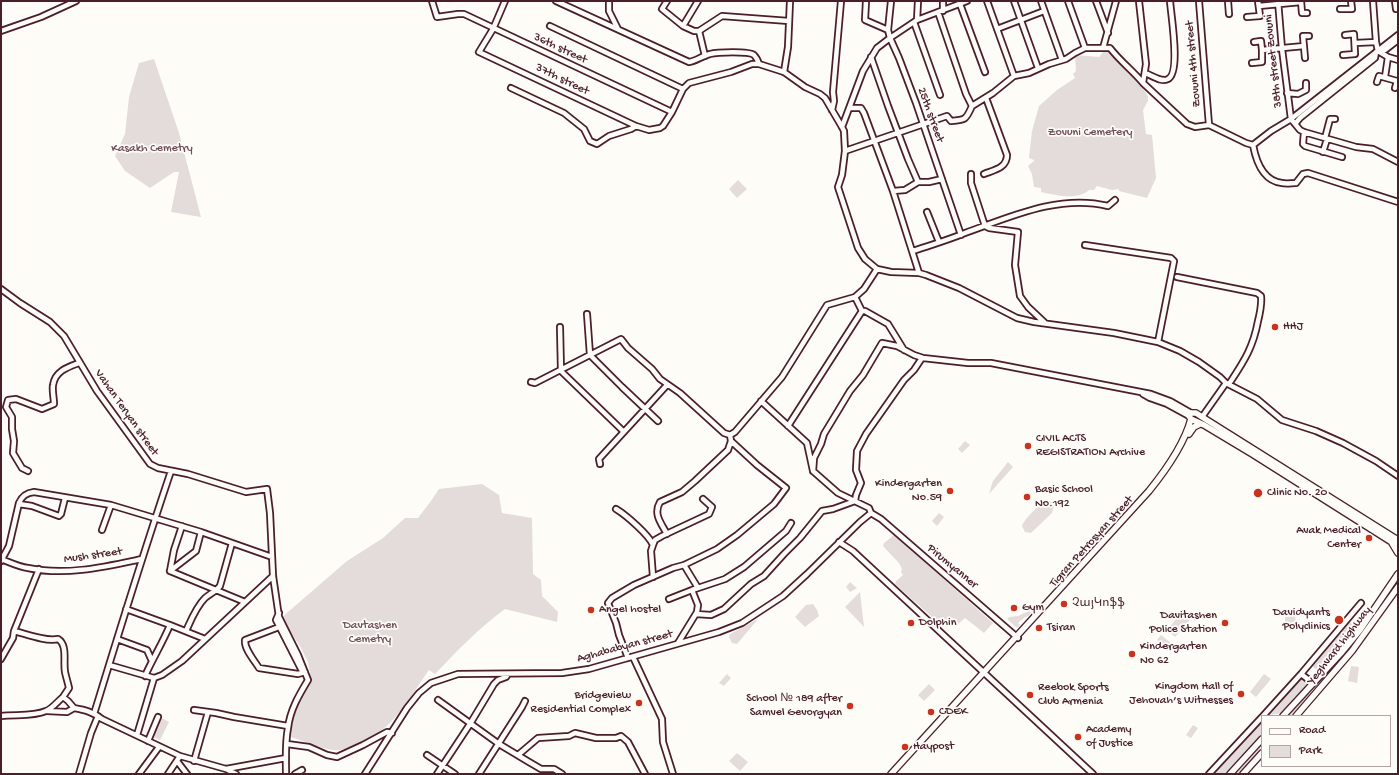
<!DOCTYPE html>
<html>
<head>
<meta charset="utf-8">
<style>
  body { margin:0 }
  #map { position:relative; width:1399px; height:775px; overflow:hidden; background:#fdfcf7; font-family:"Gochi Hand",sans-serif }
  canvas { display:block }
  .frame { position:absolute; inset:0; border:2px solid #4a1f2b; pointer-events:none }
  .legend { position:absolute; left:1261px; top:715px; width:130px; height:52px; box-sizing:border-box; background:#fdfcf7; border:1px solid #b5a4a5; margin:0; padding:5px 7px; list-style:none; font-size:12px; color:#4a1f2b }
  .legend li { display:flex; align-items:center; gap:8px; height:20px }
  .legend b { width:20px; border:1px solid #b5a4a5 }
</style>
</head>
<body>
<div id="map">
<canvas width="1399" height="775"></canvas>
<div class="frame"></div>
<ul class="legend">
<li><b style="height:5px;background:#fdfcf7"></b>Road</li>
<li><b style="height:11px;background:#e3dcda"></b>Park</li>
</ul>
</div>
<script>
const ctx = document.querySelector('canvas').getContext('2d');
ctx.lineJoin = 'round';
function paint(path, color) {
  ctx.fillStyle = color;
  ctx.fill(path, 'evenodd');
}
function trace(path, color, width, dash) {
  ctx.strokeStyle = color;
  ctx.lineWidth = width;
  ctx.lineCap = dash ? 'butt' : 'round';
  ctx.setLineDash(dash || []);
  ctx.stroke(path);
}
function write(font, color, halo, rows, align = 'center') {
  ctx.font = font + ' "Gochi Hand","Noto Sans Armenian",sans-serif';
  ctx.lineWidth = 3.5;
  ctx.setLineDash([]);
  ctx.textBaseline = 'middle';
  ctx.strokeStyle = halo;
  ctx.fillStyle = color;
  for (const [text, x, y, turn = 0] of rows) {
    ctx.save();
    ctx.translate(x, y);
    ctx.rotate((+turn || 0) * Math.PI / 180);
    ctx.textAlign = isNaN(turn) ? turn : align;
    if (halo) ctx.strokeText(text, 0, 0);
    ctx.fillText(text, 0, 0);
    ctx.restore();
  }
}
const green = new Path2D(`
  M1108 50 1115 59 1137 79 1148 96V101L1143 110 1146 134 1152 135 1156 178 1147 198 1119 191V189L1112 190 1097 186 1094 190H1089C1077 201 1056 195 1041 192V188L1034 187 1032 174 1028 166 1034 161V160L1029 158 1032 131 1039 106 1057 90 1075 78 1073 74 1076 71 1075 55 1099 57 1104 51Z
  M154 59 179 133 201 217 171 212 179 172H174L150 188 125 171 115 156 125 134 129 97 139 63Z
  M738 180 747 189 737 198 729 189Z
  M965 441 970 445 962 453 958 449Z
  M1008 462 1013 467 989 494 993 481Z
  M482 484 499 495 502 513 532 518 533 574 541 580 542 596 558 612 557 622 505 609C479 628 457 651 435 674L429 670C406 702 395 729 356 745 349 748 340 751 333 750 318 748 303 741 289 736L290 719 310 673 308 662 300 646 281 618 347 561 383 538 405 518H418L431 501 439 489Z
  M1049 501 1052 503 1054 506 1052 513 1031 533 1025 532 1022 526C1024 519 1041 502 1049 501Z
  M939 513 944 517 937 526 932 521Z
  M894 535 993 623 984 633 965 618 958 624 956 622 953 625 948 620 942 626 895 584 896 581 903 575 901 572 902 569 899 563 883 546 884 543Z
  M850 582 857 588 850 592 846 587Z
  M1389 591 1391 593 1366 629 1327 676 1325 675 1345 652Z
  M860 592 864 627 845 607Z
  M813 604 817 610 819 616 805 627 795 617 806 605Z
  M1029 611 1031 612 1029 616 1025 617 1018 623 1020 625 1017 628 1007 619 1009 617 1018 616Z
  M1181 613 1190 620 1175 637 1167 630Z
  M1295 616 1296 622 1285 623V617Z
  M758 619 737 644 732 643 729 637 730 634Z
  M1350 622 1356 627 1318 671 1312 666Z
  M1161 635 1171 643 1167 648 1157 640Z
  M1351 666 1359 667 1357 683 1348 681Z
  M727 674 731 678 724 686 719 683Z
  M1264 674 1271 679 1256 697 1250 692Z
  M1302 678 1309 683 1282 713 1270 715Z
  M929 684 935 690 924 701 918 695Z
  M1308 693 1310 694 1292 714 1290 716H1287Z
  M160 717 169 722 160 740 151 736Z
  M1262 720V734L1226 774H1212Z
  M1193 725 1198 728 1191 738 1186 735Z
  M1262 743V747L1260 749 1238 774H1235Z
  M737 753 748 762 740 771 729 761Z`);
const minor = new Path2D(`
  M432 1 437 17 458 14H464L672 112
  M505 1 493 29 479 52 636 126
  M556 1 689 62C696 61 702 56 710 54 717 52 749 51 754 55 757 58 758 61 759 64
  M609 1V11L618 29
  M667 1 662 9 683 26
  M698 1 683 26 694 31H699
  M866 1 865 20 888 30
  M891 1 888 30 890 38 899 58 916 103 961 235
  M987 1 1014 76
  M1014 1 1038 68
  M1041 1 1062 60
  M1096 1 1108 33
  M1139 1 1146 64 1143 83 1187 124 1195 127 1209 125
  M1199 1 1209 125
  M1228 1 1229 14
  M1278 1 1282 49 1291 119 1300 130 1304 132 1356 147 1373 149 1398 162
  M1301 1 1302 13H1307
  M1373 1 1376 42 1378 51 1388 57 1398 60
  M1395 1 1396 9 1398 8
  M960 4 985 72
  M1259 6 1301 2
  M1340 9H1352L1351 1
  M943 11V1
  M1247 17 1260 16 1258 1
  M917 20 918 1
  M914 22 940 95
  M550 26 683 89
  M997 29 1044 11
  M1 31 41 17 76 1
  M1254 42 1261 41 1262 50 1304 46
  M1355 43 1376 42
  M1085 48H1110C1120 61 1133 71 1143 83
  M1103 48 1116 1
  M1380 49 1385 50 1398 40
  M1343 55 1355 54 1354 34 1345 35
  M705 56 699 31 722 16 789 21
  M871 57 888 106 908 159 918 182
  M1305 58 1303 36H1309
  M1252 63 1262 62V50
  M784 72 788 47 790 1
  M1145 73C1151 75 1162 83 1168 79 1181 73 1171 15 1170 1
  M1385 77 1388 57
  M1377 82 1379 76 1397 81 1395 88
  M511 88 564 113 584 129 590 141 597 144 609 136 631 129 636 126 649 130 660 128 663 126 672 112 683 89 689 83 731 72 752 64H759L784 72 805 87 820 94 825 98 842 127 844 131 845 151 842 175 838 187 858 248 865 259 877 269 891 272 919 273 926 275 959 288 1017 318 1034 322 1114 333 1158 342 1180 351 1199 362 1220 377 1226 383 1257 399 1282 420 1316 431 1343 443 1376 461 1398 476
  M1287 93 1298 94 1306 90V83
  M972 106 993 93 1014 76 1029 73 1049 64 1066 59 1075 53 1085 48 1068 1
  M850 108H861L864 113 893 191 919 273
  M832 110 834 101 833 92 841 1
  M1295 124 1300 118 1375 58 1376 52
  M1209 125 1246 143 1253 145 1271 131 1291 119 1398 35
  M842 127 863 71 877 48 890 38 917 20 967 1
  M1304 132 1303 144 1305 146 1342 157
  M1325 138 1330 119H1335
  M1253 145C1256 161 1263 181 1282 183 1287 184 1291 183 1296 183L1303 174 1308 173 1398 202
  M845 151 947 116 951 121C965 120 966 120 972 106L966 94 938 12
  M1323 152 1327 139
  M971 174V183L985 226 989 228 1018 232 1015 265 1020 296 1028 307 1045 323
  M984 174C994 170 1007 168 1007 155L986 98
  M893 191 905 190 918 182H929L942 179
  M927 212 939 242
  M1085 245 1171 258 1174 261 1158 342
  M913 251C931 245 948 240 965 233 1010 217 1059 194 1108 206L1115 200
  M1177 277 1257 293 1261 296C1262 305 1260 313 1258 321 1253 348 1244 361 1229 384
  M1 289 20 303 50 322 64 336 97 391 150 464 158 468 188 474 246 492 267 489 270 513 273 576 279 617 298 655 308 680C299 695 290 710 288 728 285 743 286 759 286 774
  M862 311H865L888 324 904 350
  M587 314 590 355 622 387 658 421
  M560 327 561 371 624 432
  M531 382 535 383 621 339 628 348 652 369 660 379 680 393 724 433 730 435
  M1143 394 1150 398 1167 404 1189 416
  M761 401 807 443 813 471 838 493 869 508 871 513
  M1202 417 1226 383
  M788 426 862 311 855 297
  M730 435 735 432 782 377 827 305 855 297 864 289 877 269
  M600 464 599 459 667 385
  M28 471 22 468 13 453 14 441 12 429V417L6 407 8 400 16 399 42 409 54 404C54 398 52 391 53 385 55 371 68 367 79 363
  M813 471 814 458 821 444 824 434 850 391 863 375 882 343 897 346 914 355 923 358 968 363H991L1151 394 1170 401 1191 413
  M19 504 32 506 59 516 61 514 65 498
  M616 509C626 515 649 535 653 545L655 540 662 536 709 514 712 507 703 499
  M871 513 881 519 1018 638
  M102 530 111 505
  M667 534C661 523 653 514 660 502L682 492 695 481 728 450 731 441
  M839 542 853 551 1093 774
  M653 545 651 551 653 577
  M1 559C9 562 19 567 28 568 66 576 104 567 142 559
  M1 561 9 546 19 503C22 496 26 493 34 492L111 505 201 532 272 557
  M170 571 245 602
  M170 571 196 551 201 532
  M170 571 174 550 182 526
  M698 588 725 579 744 567 786 531 791 523
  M669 599 692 590
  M126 609 170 625C163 642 153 658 145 676
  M279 613 276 620 301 669
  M696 614 711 615 724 609 751 584 764 576 784 554 800 538 822 511 833 509 855 501 856 495 861 483 856 470 857 451 866 434 904 380 914 370 922 358
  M170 625 205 639
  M279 627 245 640C244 649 254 660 259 668L298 674 305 672
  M14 631C26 634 46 642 58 639 68 645 63 662 65 672 66 677 68 683 69 688L63 697 68 701 74 708C85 710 93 712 102 719L180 756 226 769 286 758
  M186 631C191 620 196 607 205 598 210 594 216 591 220 586L232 543
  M117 639 147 650 152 661
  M678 643 697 612 698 605 692 590 698 588 684 565
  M633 657 662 719 663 742 673 774
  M628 658 619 635 616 623 608 603 612 598 634 585 673 568 684 565 717 549 737 535 774 504 786 488 757 465 731 441 730 435
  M1 659 13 638 14 631 39 569
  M109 665 154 678 162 675 182 661 273 576
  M1301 674 1313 683
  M438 700 499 744 529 762 541 769H554L562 774
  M194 710 216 713 234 717 288 726
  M47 711 67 712 74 708
  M94 714C119 632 144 551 171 471
  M1 716C15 714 32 717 46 711 52 709 58 701 63 697
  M1263 716 1301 674 1361 603
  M137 735 154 678
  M148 741 158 717
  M287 744 309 747 327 755 337 757 363 745 387 732 392 733
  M427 755 455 774
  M518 755 538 738 569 736 575 733 596 738H616L621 736 628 742 645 774
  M177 761 187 774
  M194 761 208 712
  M226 769 236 774
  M79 774 91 733 98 716
  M139 774 159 747
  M168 774 180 756
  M295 774 302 770
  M365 774 407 708 419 693 431 683 458 674 562 673 589 669 719 632 742 623 783 596 807 574 860 522 871 513
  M437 774 470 724 494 684 498 680 506 677 508 674
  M479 774 522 707 525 701
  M1209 774 1262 717`);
const major = new Path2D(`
  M1191 419 1204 425 1254 455 1398 546
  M1189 434 1194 427 1200 424
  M1392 543 1398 553
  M1283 716 1341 653 1360 630 1398 574
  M1296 716 1352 651 1398 587
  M891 774 1149 491C1166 470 1184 445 1191 419L1189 416 1191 413H1196L1202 417 1398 540
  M1230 774 1262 739
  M1243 774 1262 753`);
const markers = [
  [1275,327,4,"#c8321e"],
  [1028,446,4,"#c8321e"],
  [950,491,4,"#c8321e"],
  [1258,493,5,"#c8321e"],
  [1027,497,4,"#c8321e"],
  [1369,538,4,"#c8321e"],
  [1064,604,4,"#c8321e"],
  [1014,608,4,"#c8321e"],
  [591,610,4,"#c8321e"],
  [1339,620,5,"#c8321e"],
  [911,623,4,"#c8321e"],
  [1225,623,4,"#c8321e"],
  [1039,628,4,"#c8321e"],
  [1132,654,4,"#c8321e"],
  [1241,694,4,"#c8321e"],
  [1030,695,4,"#c8321e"],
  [639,703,4,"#c8321e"],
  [850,706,4,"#c8321e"],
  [931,712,4,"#c8321e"],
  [1078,737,4,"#c8321e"],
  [905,747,4,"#c8321e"]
];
const streetNames = [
  ["36th street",560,49,25],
  ["38th street Zovuni",1274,61,-96],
  ["Zovuni 4th street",1194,64,-95],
  ["37th street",562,80,26],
  ["25th street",930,115,70],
  ["Vahan Teryan street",126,413,55],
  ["Tigran Petrosyan street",1092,542,-48],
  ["Mush street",93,556,-8],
  ["Pirumyanner",952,567,40],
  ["Yeghvard highway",1340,646,-52],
  ["Aghababyan street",625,647,-15]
];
const parkNames = [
  ["Zovuni Cemetery",1090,133],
  ["Kasakh Cemetry",152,149],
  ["Davtashen",370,626],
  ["Cemetry",370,640]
];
const poiNames = [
  ["HHJ",1283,327],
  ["CIVIL ACTS",1036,439],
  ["REGISTRATION Archive",1036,453],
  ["Kindergarten",942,484,"right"],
  ["No.59",942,498,"right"],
  ["Basic School",1035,490],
  ["No.192",1035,504],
  ["Clinic No. 20",1267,493],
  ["Avak Medical",1361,531,"right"],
  ["Center",1361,545,"right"],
  ["ՉայԿոֆֆ",1072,604],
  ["Gym",1022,608],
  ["Angel hostel",599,610],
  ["Davidyants",1330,613,"right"],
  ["Polyclinics",1330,627,"right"],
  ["Davitashen",1217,616,"right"],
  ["Police Station",1217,630,"right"],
  ["Dolphin",919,623],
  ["Tsiran",1047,628],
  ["Kindergarten",1140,647],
  ["No 62",1140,661],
  ["Kingdom Hall of",1233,687,"right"],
  ["Jehovah’s Witnesses",1233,701,"right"],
  ["Reebok Sports",1038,688],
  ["Club Armenia",1038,702],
  ["Bridgeview",631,696,"right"],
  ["Residential Complex",631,710,"right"],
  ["School № 189 after",842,699,"right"],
  ["Samvel Gevorgyan",842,713,"right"],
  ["CDEK",939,712],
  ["Academy",1086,730],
  ["of Justice",1086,744],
  ["Haypost",913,747]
];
paint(green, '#e3dcda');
trace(minor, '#4a1f2b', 8);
trace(major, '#4a1f2b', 8);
trace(minor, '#fdfcf7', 4.5);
trace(major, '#fdfcf7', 5.5);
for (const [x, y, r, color] of markers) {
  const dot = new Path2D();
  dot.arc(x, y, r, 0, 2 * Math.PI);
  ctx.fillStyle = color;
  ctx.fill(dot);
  trace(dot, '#fdfcf7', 1.5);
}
write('12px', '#4a1f2b', '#fdfcf7', streetNames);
write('12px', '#704e57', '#fdfcf7', parkNames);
write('12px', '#4a1f2b', '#fdfcf7', poiNames, 'left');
</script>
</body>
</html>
